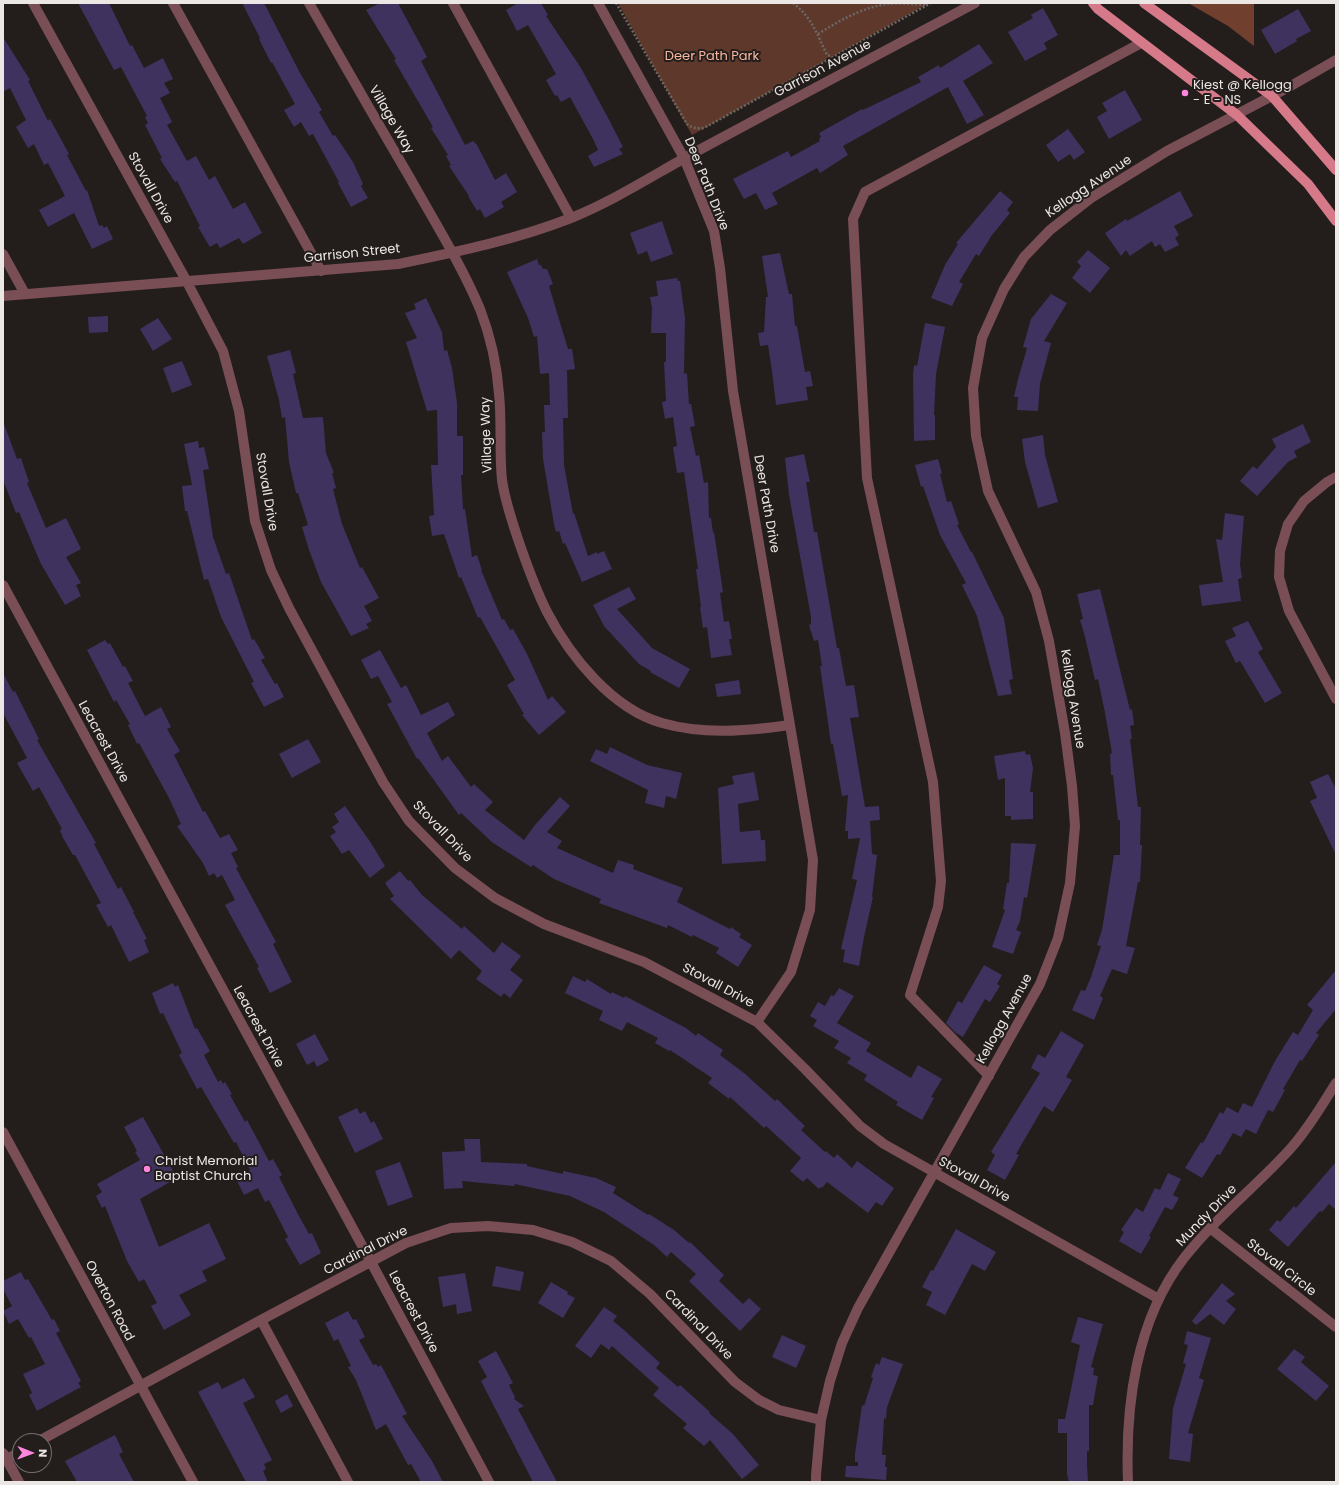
<!DOCTYPE html>
<html>
<head>
<meta charset="utf-8">
<style>
  body { margin:0 }
  #map { position:relative; width:1339px; height:1485px; overflow:hidden; background:#231e1c; font-family:Poppins,sans-serif }
  canvas { display:block }
  .frame { position:absolute; inset:0; border:4px solid #ebe7e5; pointer-events:none }
  .north { position:absolute; left:12px; top:1433px; width:40px; height:40px; box-sizing:border-box; background:#231e1c; border:1px solid #736e6c; border-radius:50%; rotate:91deg; font-size:11px; font-weight:700; line-height:16px; text-align:center; color:#ebe7e5 }
  .north::after { content:''; display:block; margin:auto; width:14px; height:18px; background:#ff85de; clip-path:polygon(50% 0,100% 100%,50% 72%,0 100%) }
</style>
</head>
<body>
<div id="map">
<canvas width="1339" height="1485"></canvas>
<div class="frame"></div>
<div class="north">N</div>
</div>
<script>
const ctx = document.querySelector('canvas').getContext('2d');
ctx.lineJoin = 'round';
function paint(path, color) {
  ctx.fillStyle = color;
  ctx.fill(path, 'evenodd');
}
function trace(path, color, width, dash) {
  ctx.strokeStyle = color;
  ctx.lineWidth = width;
  ctx.lineCap = dash ? 'butt' : 'round';
  ctx.setLineDash(dash || []);
  ctx.stroke(path);
}
function write(font, color, halo, rows, align = 'center') {
  ctx.font = font + ' Poppins,sans-serif';
  ctx.lineWidth = 4;
  ctx.setLineDash([]);
  ctx.textBaseline = 'middle';
  ctx.strokeStyle = halo;
  ctx.fillStyle = color;
  for (const [text, x, y, turn = 0] of rows) {
    ctx.save();
    ctx.translate(x, y);
    ctx.rotate((+turn || 0) * Math.PI / 180);
    ctx.textAlign = isNaN(turn) ? turn : align;
    if (halo) ctx.strokeText(text, 0, 0);
    ctx.fillText(text, 0, 0);
    ctx.restore();
  }
}
const green = new Path2D(`
  M618 3H929L692 135Z`);
const forest = new Path2D(`
  M1188 3H1254V46L1228 26Z`);
const building = new Path2D(`
  M78 3H109L130 46 132 45 144 68 163 58 173 79 164 83 170 93 160 98 172 122 167 125 187 161 196 156 209 180 215 176 233 209 245 202 262 233 243 244 239 238 220 248 217 243 210 247 198 227 200 226 177 181 175 182 160 159 162 158 145 125 148 123 145 117 147 116 121 67 114 70Z
  M242 3H264L300 73 322 110 319 112 333 136 335 135 353 162 363 184 361 186 368 198 351 207 338 183 339 182 313 134 309 136 301 122 294 127 284 110 295 104 272 62 271 63 259 39 260 38Z
  M380 3H398L427 57 421 61 465 145 473 141 477 145 495 180 506 173 517 192 501 202 504 207 485 218 480 209 477 211 468 196H469L449 166 451 165 446 156 448 155 431 128 433 127 394 60 396 59 366 10Z
  M518 3H541L548 15 546 16 581 68 606 114 623 147 619 149 623 154 594 167 588 156 598 150 593 139 570 97 561 102 557 95 555 96 546 80 556 74 528 25 517 31 506 10Z
  M1043 8 1058 35 1044 43 1047 49 1025 61 1008 32 1033 18 1031 15Z
  M1298 9 1311 31 1296 39 1297 41 1275 54 1261 30Z
  M3 37 30 80 28 81 48 121 50 119 69 154 67 155 86 191 87 190 99 226 102 225 104 228 107 226 113 239 92 249 74 213 48 227 39 210 65 196 48 163 44 165 34 144 28 148 16 127 26 120 10 88 3 92Z
  M979 44 993 63 963 81 984 115 967 124 948 87 843 146 848 155 820 173 817 168 772 193 778 204 765 210 756 193 744 199 733 179 788 151 791 157 820 141 819 139 821 137 819 133 862 109 863 110 921 82 918 77 939 65 940 68Z
  M1125 90 1142 120 1109 139 1097 117 1107 111 1102 103Z
  M1068 129 1085 152 1074 160 1070 154 1058 162 1046 145Z
  M1000 191 1013 202 1007 210 1010 213 992 235 979 256 976 254 959 282 963 284 952 306 931 298 945 265 958 244 956 243Z
  M1180 191 1193 216 1174 226 1179 235 1175 238 1179 245 1165 252 1160 244 1155 247 1152 241 1130 256 1126 250 1121 256 1105 233 1126 219 1127 221Z
  M662 221 673 254 651 262 647 251 638 255 630 233Z
  M1088 250 1110 268 1090 293 1072 278 1081 266 1077 262Z
  M780 253 789 294H792L795 326H797L805 372 810 371 813 386 806 387 808 400 776 405 772 371 768 345 760 346 758 333 764 332 766 297H768L762 256Z
  M537 259 539 265H541L543 269H547L553 284 549 286 568 349H572L575 369 567 370 568 418H563L564 465 573 514 574 513 588 556 597 552V554L604 551 612 569 582 582 565 543 563 544 559 531 556 532 554 524 543 459 542 432H545L544 405H550L549 373 540 374 537 336 534 337 528 318 507 272Z
  M677 278 678 281H680L685 318 684 374 687 373 689 404H691L695 426 690 427 696 456 699 455 704 483 708 482 709 518H711L713 533 714 532 723 592 720 593 724 622 729 621 732 639H729L732 655 711 658 707 627 703 628 700 607H701L696 569H698L684 472 677 473 673 447 677 446 673 417 665 419 662 402 666 401 664 362H666V333H651L652 308 650 297 658 296 656 281Z
  M1051 294 1067 303 1044 341 1051 343 1040 384 1038 411 1017 410 1018 397H1014L1018 379 1027 348 1023 347 1031 319Z
  M426 298 442 332 444 351 447 350 452 368 457 403V436H463V475H461L463 509H465L472 557 477 555 482 570H481L502 620 504 619 510 630 513 629 527 654 548 700 552 696 566 712 539 735 522 715 524 714 507 685 515 680 480 617 478 618 461 577 459 578 444 534 432 536 429 516 434 515 431 465H438L437 410 427 411 406 342 417 338 405 313 416 309 414 304Z
  M108 316V332L89 333 88 317Z
  M158 318 172 339 153 351 140 329Z
  M925 323 945 327 936 374 934 415H935V440L914 441 913 375 914 365 917 366Z
  M290 350 296 373 293 374 303 418 323 417 326 453 334 473H332L336 488 333 489 342 524 360 568 362 567 379 598 364 606 372 621 366 624 369 628 351 636 321 582 309 550 302 527 308 525 298 493H296L289 462 285 417 282 418 279 400 267 356Z
  M182 361 192 385 172 393 163 368Z
  M4 424 17 459 21 458 29 482 27 483 46 528 66 518 81 549 66 557 81 583 76 585 81 596 65 605 41 564 19 512 16 513 3 480V425Z
  M1303 424 1311 442 1294 451 1297 457 1288 462 1257 496 1240 481 1253 466 1257 469 1276 447 1272 439Z
  M1043 435 1045 455 1058 502 1038 508 1025 462 1022 439Z
  M198 441 199 448 204 447 209 469 203 470 213 537 226 574 229 573 252 640 254 639 265 658 261 660 275 684 277 683 284 697 264 707 251 683 254 682 221 617 208 579 204 580 187 511H185L182 486 192 485 184 444Z
  M804 454 810 482H806L814 532H817L837 648H839L846 686 854 685 859 717 850 718 865 807 879 806 880 820 870 821 872 854 877 855 872 897H873L864 937 859 966 843 962 845 950 841 949 857 880 852 879 860 838 848 839V831H845L848 795 842 796 833 744H831L820 666H822L818 640 814 641 809 625 811 624V617L789 495 785 458Z
  M938 459 942 473 940 474 947 502 951 501 959 524 957 525 971 552H972L1004 618 1013 679 1009 680 1012 694 998 696 977 616 962 585 966 583 940 535 923 486 921 487 915 465Z
  M1225 513 1244 516 1240 564 1242 578 1238 579 1241 601 1202 606 1199 585 1223 582 1216 539 1222 540Z
  M629 587 636 599 617 609 652 648 690 669 679 688 650 672 651 671 639 664 604 626 593 605Z
  M1100 589 1130 710 1132 709 1134 725 1130 726 1132 739H1130L1138 807H1141L1140 845H1142L1140 882H1138L1126 946 1135 948 1127 974 1112 969 1100 996 1103 998 1094 1020 1072 1010 1081 990 1085 991 1091 977 1101 946 1097 945 1102 930 1114 855H1120V820H1118L1113 775H1111L1110 754 1112 753 1105 713 1098 679 1095 680 1084 633 1080 620 1083 619 1077 594Z
  M1248 621 1263 649 1258 652 1282 693 1265 703 1240 661 1236 663 1225 641 1236 636 1232 628Z
  M105 640 108 644 110 643 123 667 125 666 133 681 128 683 145 716 161 707 171 727 167 729 180 751 174 755 203 812 205 811 220 838 229 834 238 850 231 853 238 867 236 868 276 942 273 944 292 982 270 993 257 968 259 967 225 905 235 900 222 875 217 878 214 873 209 876 203 863 177 826 181 824 169 798 139 743 137 744 128 725 130 724 116 700 114 702 87 650Z
  M380 650 401 688 406 685 421 715 448 702 455 715 427 733 442 761 448 756 471 787 474 784 493 802 485 810 524 840 535 825 560 797 570 806 547 832 562 841 557 848 613 873 618 860 634 865 633 869 683 888 677 902 730 929 731 927 741 934 739 937 752 945 738 967 716 953 719 948 693 935 692 937 668 925 667 928 599 903 601 899 554 879 533 865 531 867 493 843 461 813 459 815 418 758 417 759 387 704 392 702 378 676 371 679 361 660Z
  M3 673 13 692 15 691 39 739 37 740 96 843 94 844 118 889 121 887 134 912H133L147 939 144 940 149 952 129 962 111 925 108 927 96 905 101 903 75 855H73L63 838 60 830 62 829 39 787 33 791 17 763 27 758 3 713Z
  M739 680 741 694 717 697 715 684Z
  M308 739 321 762 292 778 279 754Z
  M610 747 647 765 682 773 676 799 666 796 664 808 645 803 648 790 590 761 596 749 607 754Z
  M1025 751 1026 755 1030 754 1033 768 1030 792H1033V819L1011 820V816H1005V778L998 780 994 756Z
  M754 772 759 800 738 804 740 832 760 830 761 840H765L766 861 722 864 718 788 734 784 732 776Z
  M1328 774 1336 789V855L1310 801 1317 798 1310 782Z
  M345 806 371 843 385 866 370 878 349 850 342 854 330 836 336 832 332 827 339 822 334 814Z
  M1011 843 1036 844 1027 898 1024 897 1020 921 1016 930 1021 932 1013 954 992 947 1005 910 1003 909 1007 883H1009Z
  M400 871 408 881 410 880 422 895 462 929 464 926 494 953 502 942 521 956 510 970 523 980 510 998 504 993 501 997 476 979 482 971 459 950 451 959 390 899 394 896 385 883Z
  M984 965 1002 975 997 984 1000 986 990 1002 985 999 963 1037 956 1033 946 1023 958 1001 962 1003Z
  M1336 970V1009L1316 1033 1319 1035 1302 1061 1300 1060 1283 1089 1285 1090 1273 1112 1268 1110 1256 1134 1246 1129 1241 1137 1233 1133 1220 1155 1217 1154 1202 1178 1185 1168 1201 1142 1203 1143 1220 1112 1223 1114 1227 1107 1238 1113 1243 1103 1252 1107 1275 1061 1293 1032 1298 1035 1313 1010 1307 1005Z
  M573 976 585 982 587 979 611 994 612 992 624 998 625 996 686 1028 696 1036 698 1033 723 1050 720 1055 744 1073 775 1101 777 1099 805 1126 801 1130 825 1152 826 1151 834 1158 837 1154 852 1168 857 1161 894 1188 882 1206 876 1202 868 1213 827 1182 822 1188 821 1187 819 1189 807 1178 803 1182 790 1171 801 1158 766 1126 764 1128 730 1097 729 1099 708 1083 712 1078 670 1050 669 1051 655 1043 658 1038 627 1022 622 1031 599 1020 603 1011 565 993Z
  M173 983 175 987 178 985 195 1029 197 1028 210 1051 204 1055 218 1082 221 1080 223 1084 225 1082 232 1094 230 1095 245 1122 247 1120 269 1161 273 1159 282 1175 279 1177 299 1216 309 1234 312 1233 321 1253 300 1265 285 1239 288 1237 269 1200 265 1202 258 1188 244 1195 236 1179 250 1170 236 1142 234 1143 201 1087 197 1089 179 1055 182 1053 163 1013 160 1014 152 993Z
  M839 988 854 996 837 1023 871 1043 866 1051 911 1078 918 1065 942 1079 931 1097 934 1098 922 1120 896 1105 898 1102 864 1080 867 1075 847 1063 851 1058 834 1048 839 1041 813 1026 817 1020 810 1016 818 1002 825 1006 831 995 834 996Z
  M1061 1031 1084 1045 1066 1077 1072 1080 1053 1112 1044 1106 1016 1154 1019 1155 1005 1180 987 1170 995 1155 991 1152 1040 1073 1031 1068 1038 1054 1045 1058Z
  M315 1034 329 1060 317 1067 314 1061 307 1065 296 1044Z
  M357 1108 360 1114 365 1111 371 1123 374 1121 383 1139 355 1153 338 1117Z
  M143 1117 177 1178 140 1199 159 1247 209 1223 226 1259 202 1271 207 1281 179 1295 191 1315 164 1330 151 1306 157 1303 144 1279 139 1282 127 1261 105 1206 102 1208 96 1196 102 1192 97 1184 140 1160 135 1152 137 1151 124 1127Z
  M464 1139H480L481 1162 527 1164V1166L563 1174V1171L596 1178 616 1187 613 1193 648 1215 649 1214 674 1230 689 1243 690 1242 724 1275 719 1281 743 1304 749 1298 761 1309 740 1331 689 1281 696 1274 671 1252 667 1257 654 1245 604 1212 570 1196 515 1184 514 1186 462 1181 463 1188 444 1189 442 1152 465 1151Z
  M400 1162 413 1197 388 1206 375 1171Z
  M1336 1162V1210L1329 1204 1322 1212 1320 1211 1288 1247 1269 1230 1277 1220 1280 1222 1294 1206 1296 1208Z
  M1168 1173 1181 1179 1173 1195 1179 1198 1172 1210 1165 1207 1149 1236 1151 1237 1141 1254 1119 1241 1124 1232 1121 1230 1136 1208 1143 1212 1155 1188 1160 1190Z
  M956 1229 996 1252 985 1271 972 1264 945 1315 926 1305 932 1292 922 1287 931 1270 933 1271Z
  M496 1266 524 1272 520 1291 492 1286Z
  M21 1272 25 1280 28 1279 52 1320 54 1319 60 1331 56 1333 81 1381 78 1383 81 1387 37 1411 29 1395 32 1393 23 1374 45 1364 31 1337 29 1338 18 1319 9 1324 3 1311 12 1306 3 1289V1281Z
  M465 1273 472 1311 457 1314 456 1304 443 1307 438 1277Z
  M551 1282 568 1292 567 1294 575 1298 563 1318 538 1303Z
  M1222 1283 1235 1294 1226 1301 1236 1309 1224 1325 1210 1314 1196 1325 1192 1321Z
  M604 1307 617 1316 613 1321 624 1330 660 1363 656 1368 678 1387 680 1385 710 1412 709 1413 733 1434 759 1465 742 1479 710 1440 704 1446 683 1428 687 1424 653 1395 659 1388 612 1346 609 1350 601 1344 591 1358 575 1346Z
  M348 1311 353 1320 356 1319 365 1337 359 1340 373 1365 376 1364 378 1367 381 1365 407 1414 402 1416 432 1461 443 1482H421L411 1464 408 1465 386 1424 376 1430 356 1380 348 1367 351 1366 338 1339 334 1341 325 1323Z
  M1078 1317 1103 1324 1091 1367 1094 1368 1093 1375 1098 1376 1093 1405H1089V1451H1087V1465L1088 1482H1069L1067 1474V1433H1058V1419H1065L1080 1345 1071 1342Z
  M1187 1331 1211 1338 1199 1378 1204 1380 1188 1433 1193 1434 1190 1462 1169 1459 1173 1408 1186 1364 1183 1363 1188 1345 1184 1344Z
  M782 1335 806 1346 796 1368 772 1357Z
  M1294 1349 1305 1357 1301 1362 1329 1386 1316 1401 1277 1369Z
  M496 1351 513 1383 509 1385 515 1397 514 1399 524 1406 518 1409 557 1482H533L481 1381 487 1377 478 1361Z
  M882 1357 903 1364 887 1407 886 1419 884 1418 882 1455H886L885 1467H887L886 1480 845 1477 846 1466H858V1462H855V1454L862 1405 864 1406 873 1378 871 1377 876 1363 879 1365Z
  M244 1378 255 1397 243 1403 272 1460 264 1464 266 1469 263 1471 268 1482H246L198 1392 218 1382 222 1389Z
  M287 1394 293 1406 281 1413 275 1401Z
  M115 1435 123 1452 119 1454 134 1482H77L65 1461Z`);
const path = new Path2D(`
  M616 3 687 124C692 128 697 129 704 128L931 3
  M793 3C811 16 818 36 827 55L832 56
  M818 34C839 21 861 8 887 4 900 3 914 4 928 5`);
const minor = new Path2D(`
  M33 3 187 282 223 351 239 411 255 521 271 570 289 608 383 782 409 821 455 868 495 898 544 924 644 962 757 1022 805 1069 860 1126 884 1144 1159 1299
  M173 3 321 271
  M309 3C342 61 376 120 410 178 434 221 461 264 480 309 490 335 497 366 499 394 502 422 499 451 502 480 505 502 513 524 520 545 528 568 536 590 547 612 570 656 612 709 662 723 704 735 747 731 790 725
  M453 3 571 218
  M598 3 684 158 714 231 720 268 733 391 813 860 810 910 791 972 757 1022
  M3 254 25 294
  M3 296 398 264C456 252 515 240 571 218 616 200 658 172 701 149 792 100 883 52 975 3
  M1336 477 1327 482 1304 501 1288 524 1280 551 1279 577 1289 611 1336 699
  M3 585 371 1262 489 1482
  M989 1076 910 995 938 907 941 881 933 782 867 478 853 219 865 192 1141 43
  M3 1132 193 1482
  M1210 1228 1336 1327
  M261 1320 348 1482
  M39 1441 261 1320 406 1243 451 1228 488 1226 533 1230 572 1242 611 1261 650 1294 735 1382 759 1400 779 1410 821 1420
  M3 1453 19 1482
  M3 1461 20 1452
  M816 1482V1475L821 1420 830 1381 842 1343 858 1308 1040 984 1058 938 1070 883 1075 826 1072 786 1065 733 1049 641 1036 592 988 491 976 436 973 388 982 338 1004 289 1024 257 1050 230 1091 198 1167 151 1289 87 1336 60
  M1128 1482C1125 1406 1136 1320 1184 1258 1216 1217 1257 1186 1291 1148 1309 1128 1322 1105 1336 1083`);
const major = new Path2D(`
  M1093 3 1098 9 1237 115 1308 184 1336 221
  M1144 3 1272 96 1336 170`);
const markers = [
  [1185,93,4,"#ff85de"],
  [147,1169,4,"#ff85de"]
];
const parkNames = [
  ["Deer Path Park",712,57]
];
const streetNames = [
  ["Garrison Avenue",823,69,-28],
  ["Village Way",391,120,60],
  ["Deer Path Drive",706,184,68],
  ["Kellogg Avenue",1089,187,-34],
  ["Stovall Drive",150,188,61],
  ["Garrison Street",352,254,-6],
  ["Village Way",487,435,-92],
  ["Stovall Drive",266,492,80],
  ["Deer Path Drive",766,504,80],
  ["Kellogg Avenue",1072,699,81],
  ["Leacrest Drive",103,742,61],
  ["Stovall Drive",442,832,46],
  ["Stovall Drive",718,986,28],
  ["Kellogg Avenue",1005,1019,-61],
  ["Leacrest Drive",258,1027,61],
  ["Stovall Drive",974,1180,29],
  ["Mundy Drive",1207,1216,-46],
  ["Cardinal Drive",366,1251,-27],
  ["Stovall Circle",1281,1268,38],
  ["Overton Road",109,1301,62],
  ["Leacrest Drive",413,1312,62],
  ["Cardinal Drive",698,1325,46]
];
const poiNames = [
  ["Kiest @ Kellogg",1193,86],
  ["- E - NS",1193,101],
  ["Christ Memorial",155,1162],
  ["Baptist Church",155,1177]
];
paint(green, '#5e392b');
paint(forest, '#713f2d');
paint(building, '#3f325e');
trace(path, '#6c6765', 2.5, [2, 2]);
trace(minor, '#7a4e55', 10);
trace(major, '#d67a8a', 10);
for (const [x, y, r, color] of markers) {
  const dot = new Path2D();
  dot.arc(x, y, r, 0, 2 * Math.PI);
  ctx.fillStyle = color;
  ctx.fill(dot);
  trace(dot, '#231e1c', 1.5);
}
write('13px', '#f8b59e', '#231e1c', parkNames);
write('13px', '#ebe7e5', '#231e1c', streetNames);
write('13px', '#ebe7e5', '#231e1c', poiNames, 'left');
</script>
</body>
</html>
